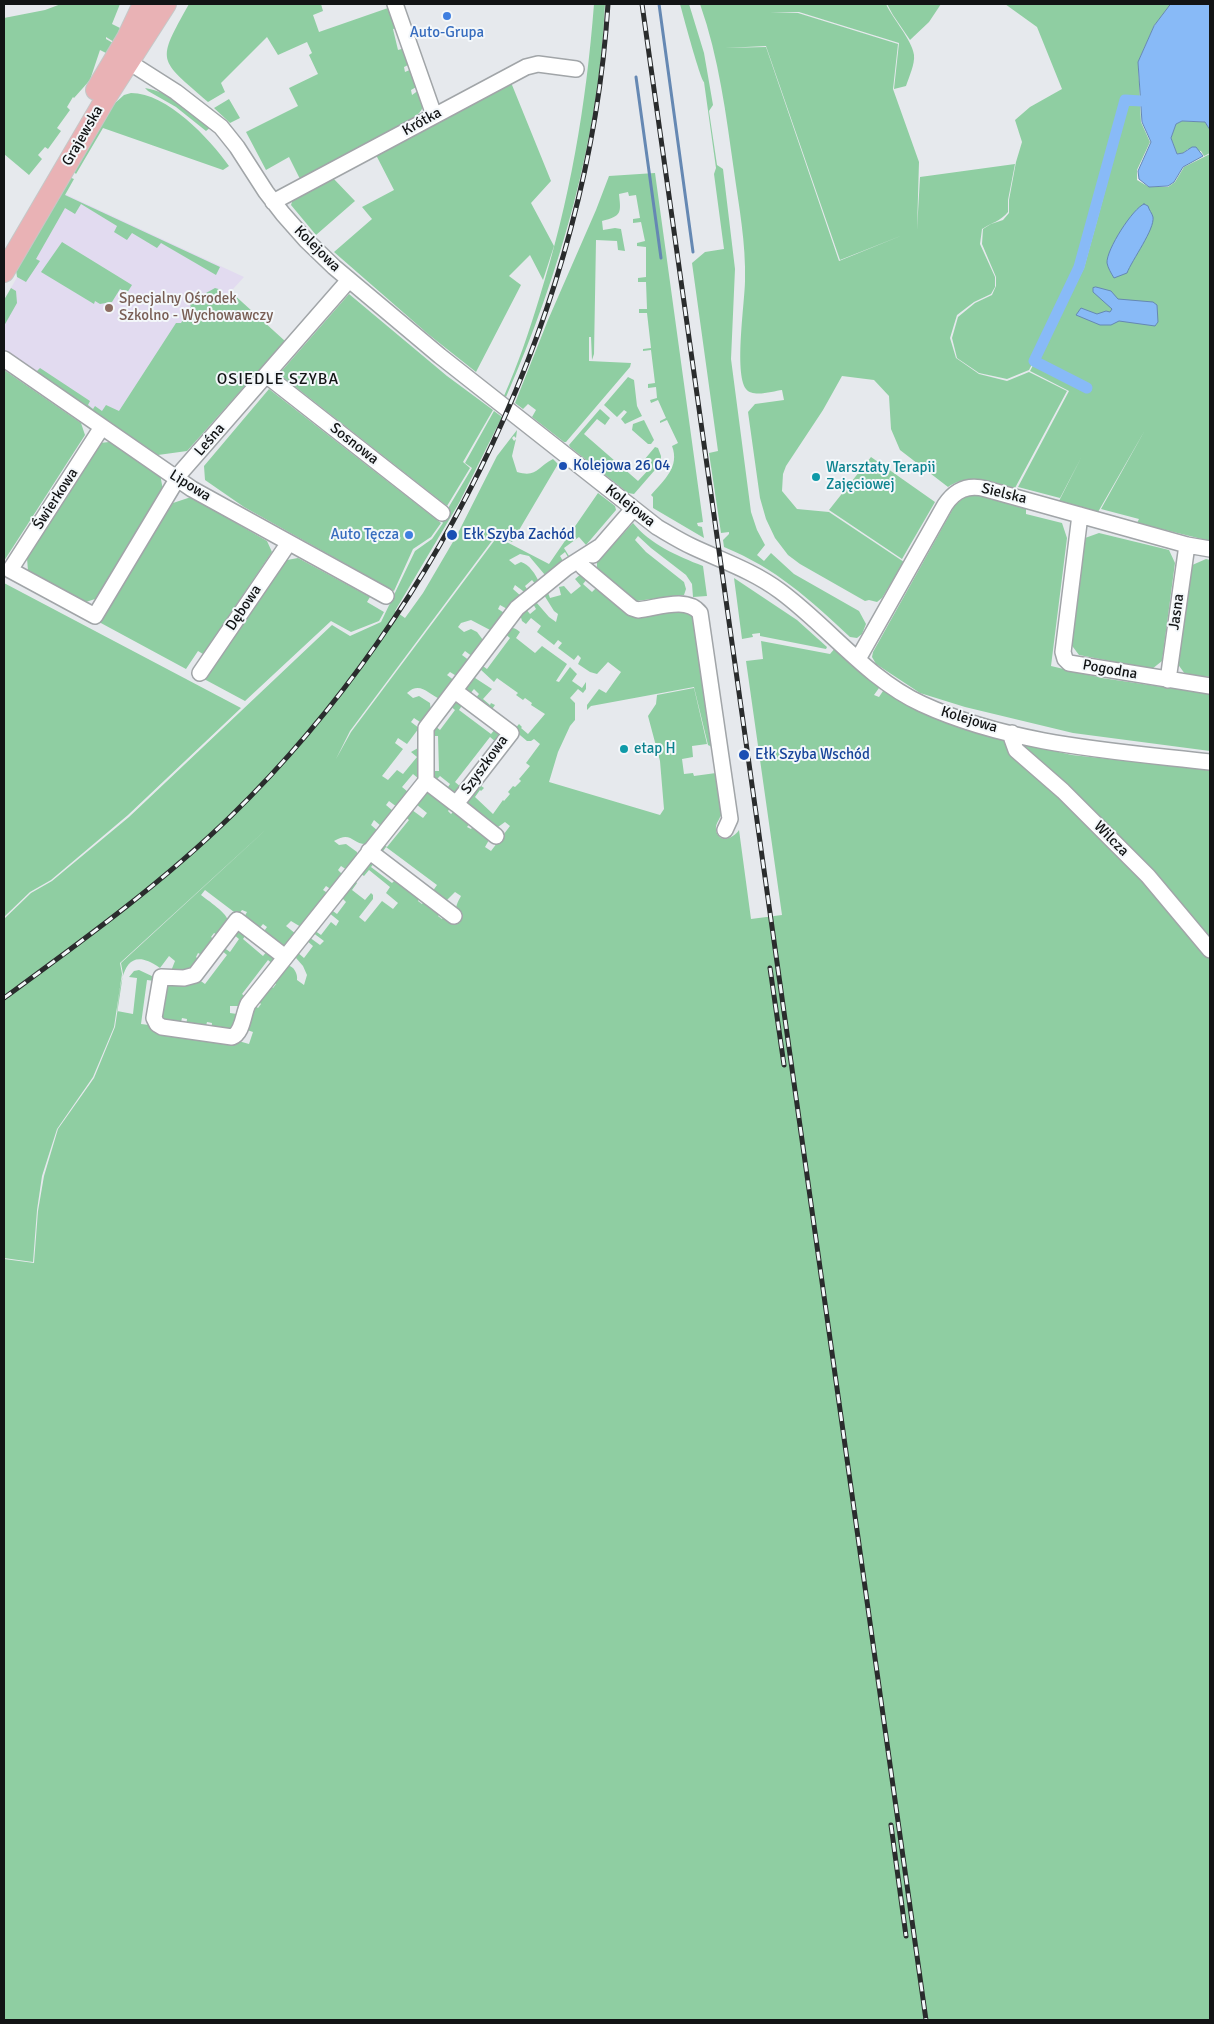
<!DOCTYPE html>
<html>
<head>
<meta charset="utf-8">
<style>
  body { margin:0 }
  #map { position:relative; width:1214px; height:2024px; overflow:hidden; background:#e6e9ed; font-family:Signika,sans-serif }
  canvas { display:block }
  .frame { position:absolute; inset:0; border:5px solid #121415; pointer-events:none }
</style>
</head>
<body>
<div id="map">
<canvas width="1214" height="2024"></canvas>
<div class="frame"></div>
</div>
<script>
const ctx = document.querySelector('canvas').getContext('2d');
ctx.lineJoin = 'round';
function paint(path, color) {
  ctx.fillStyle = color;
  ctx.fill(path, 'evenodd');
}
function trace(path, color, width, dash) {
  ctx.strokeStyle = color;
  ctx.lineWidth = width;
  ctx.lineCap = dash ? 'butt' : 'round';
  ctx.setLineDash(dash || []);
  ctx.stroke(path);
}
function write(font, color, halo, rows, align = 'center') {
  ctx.font = font + ' Signika,sans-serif';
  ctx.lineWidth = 4;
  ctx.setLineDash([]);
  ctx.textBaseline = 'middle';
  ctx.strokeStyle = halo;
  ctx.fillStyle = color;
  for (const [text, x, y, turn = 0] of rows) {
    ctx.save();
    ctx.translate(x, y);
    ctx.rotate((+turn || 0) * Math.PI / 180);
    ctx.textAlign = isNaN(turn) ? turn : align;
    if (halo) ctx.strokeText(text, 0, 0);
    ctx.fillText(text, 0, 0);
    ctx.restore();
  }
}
const education = new Path2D(`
  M65 194 244 277 111 423 4 350V300Z`);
const green = new Path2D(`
  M61 4H120L112 24 120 28 114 42 106 37V39L113 43 108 54 100 50 90 80 74 98 73 97 67 107 70 110 57 128 61 131 48 149 45 147 38 155 42 159 29 175 4 154V18L45 10Z
  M189 4H321L323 11 313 15 319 32 388 8 394 11 398 28 393 29 398 50 405 48 410 64 404 67 405 72 412 69 418 86 411 90 412 95 419 90C421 96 425 104 422 109 410 130 326 168 301 181L289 157 266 170 246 132 298 106 289 88 318 74 309 55 312 53 307 42 278 55 267 37 221 83 225 92 208 102C158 58 156 63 189 4Z
  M594 4H605C599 138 560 274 506 397L504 396C518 364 529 332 539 299 570 200 586 107 594 4Z
  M680 4H689L704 53 713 105 709 111 717 165 723 169 735 269 731 359 751 512 757 530 765 545 757 555 764 561 771 553 794 574 859 611 866 624 862 634 857 638 850 637C808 598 777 569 724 547L723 540 729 534V532L721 533 709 453 718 451 692 263 705 252 724 249 714 174 716 168 704 82C700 78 683 15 680 4Z
  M700 4H886C893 19 912 40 914 55 915 64 909 77 906 86L894 89 899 43 799 12 770 13H798L898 44 893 89 919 162 917 230 920 177 1015 164 1008 200V212C1001 221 991 223 982 229L980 244 995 277V287L991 294 974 302 957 315 950 338 956 358 979 374 1007 381 1029 372 1067 391 1015 488C992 482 969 472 948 487L900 450 891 429 889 396 874 380 842 376 823 410 786 466 783 474 782 491 797 509 829 512 904 562 882 598 877 602 869 600 865 601 800 564 788 555 775 538 766 519 760 498 748 412 755 404 784 400 782 390C773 391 753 398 746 389 734 373 745 301 745 280 746 243 739 207 734 171 726 114 719 58 700 4ZM766 46 840 260 903 235 839 261 766 47 725 48Z
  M887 4H941L929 22 910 40 893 15Z
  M1005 4H1171L1154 26 1138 62 1141 122 1150 142 1137 170V180L1149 187H1168L1175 182 1184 167 1210 154V541L1137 523 1139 519 1101 509 1145 430 1098 512 1059 501 1082 456 1060 498 1018 487 1069 391 1030 371 1084 268 1107 184 1083 267 1029 370 1007 379 979 373 957 358 952 338 958 317 975 303 992 295 996 286V277L982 244 983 229 991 224 1003 220 1009 213V200L1016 162 1022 142 1015 120 1030 107 1062 89 1037 27Z
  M510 80 551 181 531 203 554 246 543 280 530 255 509 276 521 285 476 372 428 334 334 252 372 219 362 207 394 190 375 153Z
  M145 88C171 92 191 111 211 127L206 131 176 107 148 91Z
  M131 93C167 93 209 138 229 166L223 170 103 128 76 174 73 171 114 104 124 95Z
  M229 99 240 118 230 123 214 108Z
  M1182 121 1205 122 1210 130V153L1204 156 1201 151 1188 149 1183 153 1177 154 1171 138 1176 124Z
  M655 173 703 522 697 523 698 526 702 527 704 538 653 508V497L651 495C664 480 680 467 672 446L678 443 667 420 660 423V421L666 418 658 400 651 403 650 400 657 398 656 387 648 388V384L655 383 651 350 643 351V349L651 348 647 313H639V309H647L646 282H638V278L646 277V247L637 246V243L645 241 641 222 633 223V219L640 218 636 195 629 196 628 192 619 194C621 213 622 216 602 221L603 230 615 228 621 229 625 251 618 250 617 241 596 240 594 354 592 360 591 337H589V361L631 363 630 367 566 442H564L532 417 536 410 528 404 523 409 515 403 548 320 596 210 609 176Z
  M69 177 74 179 65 195 220 267 216 275 161 243 157 248 132 233 127 240 114 232 117 226 81 204 75 214 65 208 36 259 40 261 26 282 17 277 16 270Z
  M332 177 355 201 316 235 291 205 293 199Z
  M62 242 132 285 127 293 120 289 112 302 100 304 95 301 94 304 41 272Z
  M11 288 16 291 17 303 4 326V300Z
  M215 288 222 290 221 292 226 296 231 292 285 341 187 451 158 455 36 372 40 368 90 401 88 405 93 409 95 406 102 411 106 405 119 411 176 323H181L191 306 188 303Z
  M349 294 447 376 493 410 463 462 470 468 447 506 279 374Z
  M4 370 81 423 85 435 4 561Z
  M628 377 634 380 637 406 642 416 625 424 621 419 627 412 624 410 617 417 604 405Z
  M269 389 441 523 431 537 413 549 394 591 244 507 205 480 204 466Z
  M600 409 610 418 605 425 597 419 584 434 638 481 652 466 644 460 655 447 658 448 661 456V463L634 494 628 493 570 447 569 445Z
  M494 411 502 417 459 503 395 611 405 618 423 593 457 535 497 456 517 430 516 438 514 436 512 438 514 441 516 439 512 456 517 472C537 478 537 467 553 459L558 464 512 542 497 534 350 731 336 759 351 732 497 537 549 564 598 493 615 506 616 510 586 545 579 537 564 548 569 556 568 557 565 552 560 556 563 561 545 575 529 556 520 554 509 560 515 565 521 562C529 564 536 575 539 582L537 586 532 580 525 586 529 592 527 594 515 585 513 589 522 597 509 610 500 605 498 609 506 614 492 631 471 620 461 623 458 627 464 632 471 629 477 632 483 640V644L473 657 465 651 462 655 470 661 458 677 450 672 447 675 455 681 440 699C428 694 420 681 407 693L413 698 419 696 430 703 431 712 423 724 414 718 411 722 419 728 407 744 398 738 395 743 403 749 382 776 388 780 397 770 403 774 417 757 411 752 418 748 420 749 419 779 413 774 402 787 408 792 397 807 389 801 386 805 393 811 381 826 374 820 371 825 378 831 367 844C352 845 352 830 334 841L339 845 346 844 357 852V857L347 870 341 866 338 870 343 875 332 890 326 886 323 890 329 894 301 927 291 921 286 926 296 934 284 949 262 934 267 927 263 924 258 930 243 919 247 912 242 910 238 915 205 890 201 895C207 900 229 914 228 922 227 926 221 932 219 936L214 933 211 937 216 941 204 956 198 953 196 957 200 961 190 973 171 971 175 961 169 956 160 968C121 940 121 986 117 1011L133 1014 137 978 129 977 134 971 139 970 156 978 155 981 147 980 141 1024 149 1025 151 1028 235 1040 249 1044 253 1032 244 1029 254 1005 258 1008 261 1004 257 1000 269 985 273 988 276 984 272 981 287 965C294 966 298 974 297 980L304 985 307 975 303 966 296 958 297 952 304 958 313 946 306 940 309 937 320 945 324 941 312 932 314 930 321 935 331 922 336 926 339 921 328 912 330 909 337 914 346 902 340 896 355 881 357 883 352 890 365 900 371 893 373 895V899L359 917 365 922 382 901 393 909 398 903 386 893 390 887 369 870 364 876 361 874 365 862 376 861 371 867 392 883 397 878 421 896 418 901 422 904 426 899 442 911 438 916 442 919 446 914 459 923 462 918C453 911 456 905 461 896L455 892 447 900 442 899 432 892 437 885 386 847 381 854 379 850 380 842 387 847 409 820 403 815 412 810 423 818 427 813 416 804 428 790 452 806 448 811 451 814 456 809 471 822 467 827 471 829 475 824 489 840 485 847 491 851 510 826 505 822 498 827 494 828 465 804 477 783 484 788 481 791 480 790 475 797 493 814 503 800 504 801 510 794 508 792 513 786 515 787 521 781 519 779 530 766 526 763 540 744 534 739 531 741H527L514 730 519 724 522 727 521 728 528 734 545 714 531 705 532 703 525 698 523 700 516 695 518 693 497 678 494 682 480 669V664L487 669 510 638 504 633C511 627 513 626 520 632L516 638 535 653 542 646 567 664 556 681 559 682 570 667 577 674 572 681 582 688 586 682V689L583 693 578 689 570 698 575 703V720L570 726 558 752 549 782 660 815 664 809 660 761 648 716 656 704 657 695 694 688 707 744 692 746 693 757 682 759 684 774 693 773 694 776 716 773C718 785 723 800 722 812 721 818 715 823 716 830 719 845 734 838 739 830L751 919 782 915 746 661 763 659 761 641 830 654 836 647 878 683 879 688 874 695 879 697 883 691 888 690 973 728 979 734 1072 755 1210 770V2020H4V1259L34 1263 38 1211 44 1176 58 1129 94 1078 115 1027 123 974 121 963 272 824 120 963 122 974 114 1027 93 1077 57 1129 42 1176 37 1210 33 1262 4 1258V919L31 893 52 881 129 817 332 625 350 636 381 622 415 551 432 539 443 523 441 520 472 468 465 463Z
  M644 420 654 440 651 444H648L632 430 633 424Z
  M109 442 160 474 163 490 98 598 86 602 28 571 27 558 100 443Z
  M871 457 935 502 902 559 829 510Z
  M966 496H980L1026 509V514L1062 523 1067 538 1051 666 1102 678 1210 694V751L1073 733 965 707 920 693 876 664 872 657 873 652 955 505Z
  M191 497 267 541 272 552 203 654 198 651 186 669 99 622 173 503Z
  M633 523C650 544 677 556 703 566L707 596 693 597 692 584 686 575 651 548 638 536 635 540 646 552 684 582 686 589 684 595 636 601 597 569V562Z
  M1099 533 1169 550 1175 563 1162 661 1152 669 1079 655 1070 643 1085 538Z
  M298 558 370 597 367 602 384 612 379 621 351 632 331 621 245 701 204 679 287 560Z
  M1206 559 1210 560V677L1185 674 1177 663 1190 566Z
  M581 574 588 578 583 584 592 592 598 586 625 609H683L693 613 712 747 708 745 694 687 591 706 587 710V705L599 689 606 693 621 672 608 662 597 674 590 672 578 664 581 658 578 655 574 660 558 648 562 643 558 640 554 645 537 632 541 626 531 618 526 624 522 621 520 614 525 608 530 614 536 609 532 602H536L549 617 556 622 558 614 554 611 544 595 547 590 550 598 561 595 559 587 564 586 571 594 581 586 575 579Z
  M734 578 797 620 827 647 826 649 760 636V633L752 634 753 637 742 639Z
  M4 583 241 708 128 815 51 880 30 892 4 917Z
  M472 676 492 689 483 699 490 705 491 703 495 705 490 712 474 700 479 694 474 689 469 695 464 690Z
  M454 700 463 704 459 710 491 734 496 728 499 735 496 742 490 737 455 782 461 787 454 792 446 790 450 784 440 776 435 781 431 771H439L438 736H431L434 725 440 730 455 710 449 705Z
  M238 929 247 933 243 939 263 956 268 950 276 957 274 965 268 960 242 994 248 999 242 1006H230V1013L237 1014 235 1031H211L212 1023 207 1022 205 1030 186 1027 187 1019 182 1018 180 1026 162 1022 159 1013 165 984 198 979 205 984 227 955 221 950 223 947 230 952 239 939 233 934Z`);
const water = new Path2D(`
  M1171 4H1210V130L1205 122 1182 121 1176 124 1171 138 1177 154 1183 153 1192 147H1196L1203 156 1183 167 1174 182 1168 186 1149 187 1139 179 1138 171 1151 142 1142 122 1138 62 1154 26Z
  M1144 204 1148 206C1149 210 1152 213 1153 217 1155 229 1132 260 1127 273L1114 278C1111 273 1108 268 1107 263 1106 250 1133 208 1144 204Z
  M1096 287 1111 291 1118 299 1153 302 1157 305 1158 322 1155 326 1119 321 1111 325H1100L1076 315 1081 308 1097 314 1106 311 1110 312 1112 309 1093 292V288Z`);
const stream = new Path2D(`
  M659 4 693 252
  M636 77 661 258`);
const canal = new Path2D(`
  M1087 388 1034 361 1079 267 1125 100 1141 101`);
const minor = new Path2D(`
  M395 4 434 115
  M121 57 176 92 221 127 237 147 266 192 283 214 306 240 334 267 440 356 657 527C669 534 680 541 693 547 723 561 753 571 780 591 829 627 866 678 922 704 1011 745 1114 751 1210 762
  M273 202 526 67 538 64 576 69
  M4 359 192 489 386 596
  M266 375 442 513
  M102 427 10 570 95 616 182 471 349 280
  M1080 515 1063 652 1065 659 1069 663 1210 686
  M593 555 633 509
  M583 567 632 608 638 610C657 608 687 596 700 613L730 819 725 830
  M858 659 945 505C955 490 968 484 986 489L1187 545 1210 549
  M200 673 288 544
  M1168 680 1187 545
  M455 691 511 733 456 804 426 781V728L517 608 566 568 599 547
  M1012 733V739L1016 750 1063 791 1148 876 1210 950
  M456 804 496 836
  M369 851 454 916
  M285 957 237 920 195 975 184 978 161 977 154 1018 157 1024 162 1027 232 1037C243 1033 243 1014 248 1004L426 781`);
const major = new Path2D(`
  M96 90 127 38 143 4
  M4 272 107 96 166 4`);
const rail = new Path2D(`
  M642 4 926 2020
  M770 968 784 1065
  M4 998C82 941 161 884 231 816 444 608 589 303 608 4
  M891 1825 906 1936`);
const markers = [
  [447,16,5,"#3f7fe0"],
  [109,308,5,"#8d6e63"],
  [563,466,5,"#1a4fb4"],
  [816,477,5,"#0f9aa8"],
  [409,535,5,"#3f7fe0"],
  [452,535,6,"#1a4fb4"],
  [624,749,5,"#0f9aa8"],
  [744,755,6,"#1a4fb4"]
];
const shopNames = [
  ["Auto-Grupa",447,33],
  ["Auto Tęcza",399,535,"right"]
];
const streetNames = [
  ["Krótka",422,122,-29],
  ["Grajewska",83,136,-60],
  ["Kolejowa",317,249,45],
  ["Leśna",210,440,-49],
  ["Sosnowa",354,444,38],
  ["Lipowa",190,486,32],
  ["Sielska",1004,494,14],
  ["Świerkowa",56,499,-57],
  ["Kolejowa",630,506,38],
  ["Dębowa",244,608,-56],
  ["Jasna",1177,612,-82],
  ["Pogodna",1110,670,10],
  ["Kolejowa",969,720,17],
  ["Szyszkowa",485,765,-54],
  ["Wilcza",1111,839,45]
];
const educationNames = [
  ["Specjalny Ośrodek",119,299],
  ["Szkolno - Wychowawczy",119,316]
];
const transitNames = [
  ["Kolejowa 26 04",573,466],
  ["Ełk Szyba Zachód",463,535],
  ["Ełk Szyba Wschód",755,755]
];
const cultureNames = [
  ["Warsztaty Terapii",826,468],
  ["Zajęciowej",826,485],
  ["etap H",634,749]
];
const neighbourhoodNames = [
  ["OSIEDLE SZYBA",278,380]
];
paint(education, '#e2dbf0');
paint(green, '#8fcea2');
paint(water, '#88baf7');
trace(water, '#6588b3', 1);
trace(stream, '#6588b3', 3);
trace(canal, '#88baf7', 11);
trace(minor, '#a1a5a8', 18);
trace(major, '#c6c7c7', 22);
trace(minor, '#fff', 15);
trace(major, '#e9b2b5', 20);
trace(rail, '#2a2c2d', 5);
trace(rail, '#f3f7fa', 3, [9]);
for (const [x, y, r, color] of markers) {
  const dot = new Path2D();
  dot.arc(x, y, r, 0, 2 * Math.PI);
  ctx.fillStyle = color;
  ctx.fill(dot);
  trace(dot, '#f3f7fa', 2);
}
write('15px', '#366cbe', '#f3f7fa', shopNames);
write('15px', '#121415', '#f3f7fa', streetNames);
write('15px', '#785e54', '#f3f7fa', educationNames, 'left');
write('15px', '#164399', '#f3f7fa', transitNames, 'left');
write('15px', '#0d838f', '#f3f7fa', cultureNames, 'left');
ctx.letterSpacing = '1px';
write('16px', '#121415', '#f3f7fa', neighbourhoodNames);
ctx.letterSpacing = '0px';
</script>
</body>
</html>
